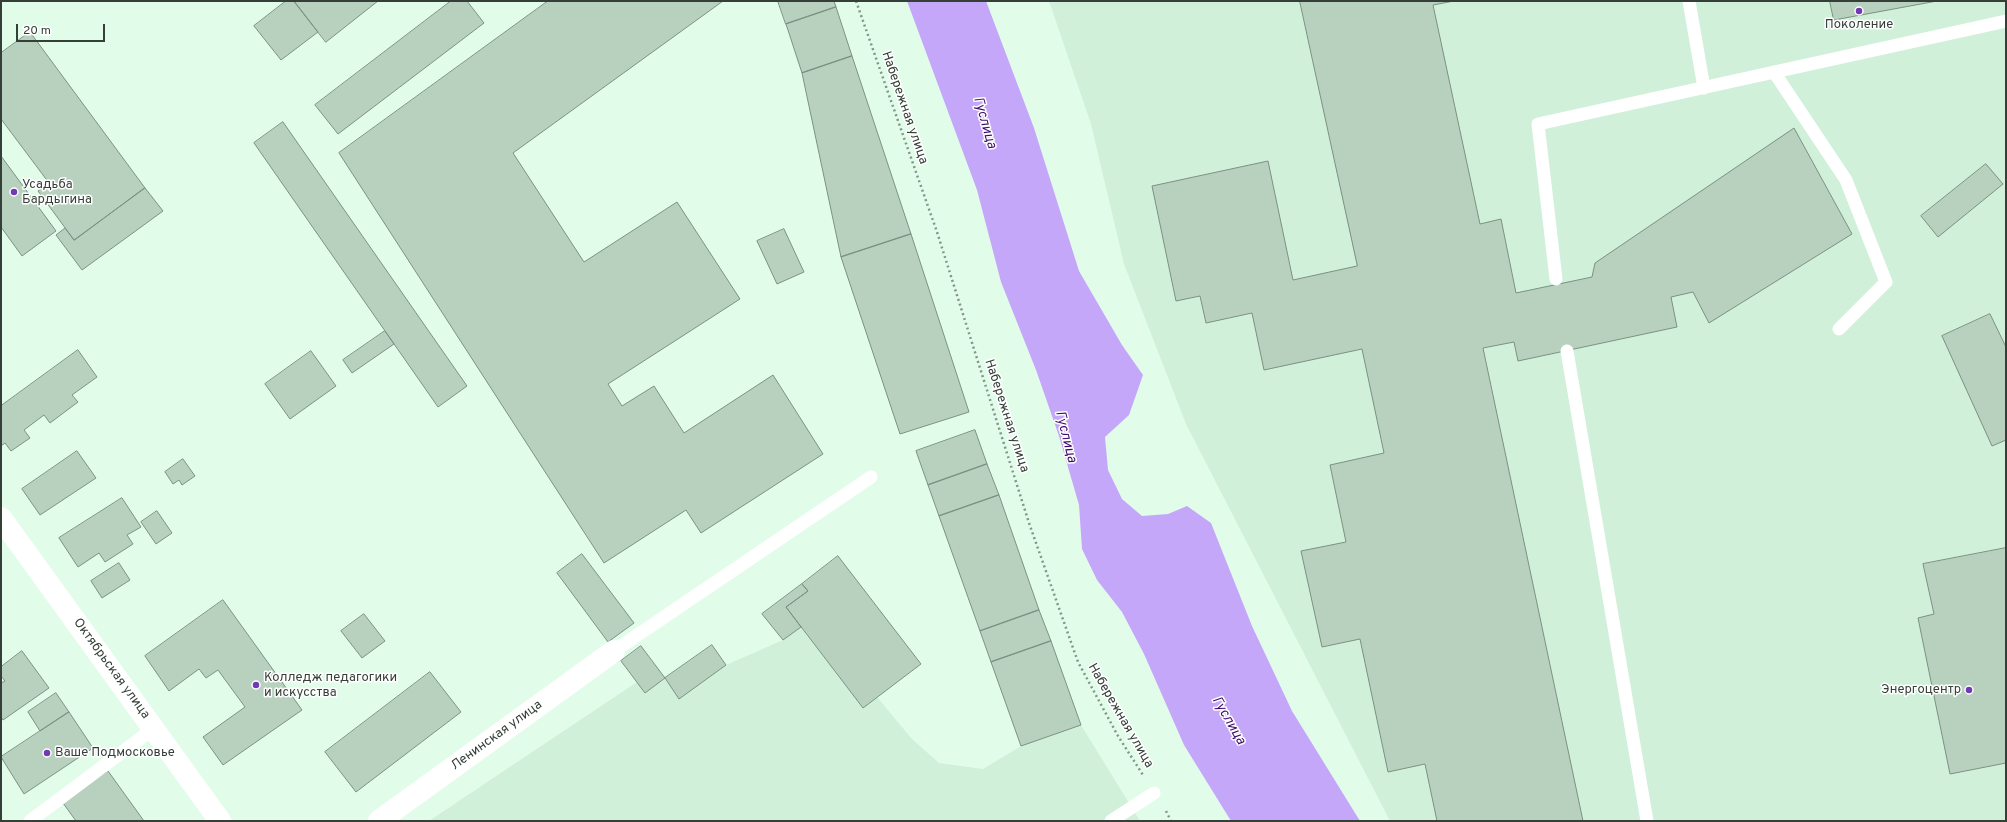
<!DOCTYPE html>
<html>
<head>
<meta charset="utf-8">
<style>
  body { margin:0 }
  #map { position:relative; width:2007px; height:822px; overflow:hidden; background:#e2fcea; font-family:Overpass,sans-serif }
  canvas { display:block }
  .frame { position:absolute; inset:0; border:2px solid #353f38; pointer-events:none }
  .scale { position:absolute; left:16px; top:24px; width:89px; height:18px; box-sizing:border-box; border:2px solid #353f38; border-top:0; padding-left:5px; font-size:12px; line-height:14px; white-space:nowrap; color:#353f38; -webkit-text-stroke:3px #fff; paint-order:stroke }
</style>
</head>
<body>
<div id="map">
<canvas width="2007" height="822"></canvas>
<div class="frame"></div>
<div class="scale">20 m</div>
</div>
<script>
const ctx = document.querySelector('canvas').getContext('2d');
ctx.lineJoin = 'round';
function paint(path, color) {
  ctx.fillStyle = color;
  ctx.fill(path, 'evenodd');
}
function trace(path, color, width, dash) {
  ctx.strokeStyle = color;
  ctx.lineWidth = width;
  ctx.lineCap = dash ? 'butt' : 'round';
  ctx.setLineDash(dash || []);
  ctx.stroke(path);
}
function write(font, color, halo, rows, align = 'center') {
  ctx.font = font + ' Overpass,sans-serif';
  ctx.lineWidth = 3;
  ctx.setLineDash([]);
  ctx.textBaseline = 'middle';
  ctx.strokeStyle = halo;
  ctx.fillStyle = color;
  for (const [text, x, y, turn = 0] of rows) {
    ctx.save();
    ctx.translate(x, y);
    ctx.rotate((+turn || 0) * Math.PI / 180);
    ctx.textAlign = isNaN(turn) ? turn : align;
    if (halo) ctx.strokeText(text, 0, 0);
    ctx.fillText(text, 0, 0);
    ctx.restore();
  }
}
const built = new Path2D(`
  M1049 1H2006V821H1390L1186 424 1124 264 1091 124Z
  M801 627 863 708 877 697 912 739 939 763 983 769 1021 746 1081 725 1140 821H429L637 682 645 693 665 678 679 698 726 665 783 640Z`);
const water = new Path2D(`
  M907 1H986L1034 128 1079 271 1122 345 1143 375 1129 415 1105 437 1108 470 1122 499 1142 516 1168 514 1187 506 1211 523 1252 626 1292 711 1360 821H1231L1184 745 1144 654 1122 612 1097 580 1082 549 1079 505 1059 436 1036 370 1001 282 977 190Z`);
const building = new Path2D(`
  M286 1H294L318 32 281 60 254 26Z
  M294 1H378L326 42Z
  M451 1H467L484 23 338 134 315 105Z
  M548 1H723L513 153 584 262 677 202 740 299 608 384 622 406 654 386 684 433 773 375 823 454 701 533 686 510 604 563 339 153Z
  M778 1H834L836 7 786 24Z
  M1300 1H1454L1433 5 1480 224 1501 219 1516 293 1592 277 1595 263 1794 128 1852 234 1709 323 1693 292 1671 297 1677 327 1518 361 1514 342 1483 348 1583 821H1437L1425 764 1388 772 1360 639 1322 647 1301 551 1346 542 1330 465 1384 453 1362 349 1264 370 1252 313 1206 323 1200 296 1176 301 1152 186 1268 161 1293 280 1357 266Z
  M1830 1H1937L1834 20Z
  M836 7 852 56 802 73 786 24Z
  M30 32 145 188 74 240 38 191 49 183 1 119V53Z
  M852 56 911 234 841 257 802 73Z
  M283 122 467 386 438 407 254 143Z
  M1 156 56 231 22 256 1 227Z
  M1986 164 2003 184 1938 237 1921 216Z
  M145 188 163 211 82 270 56 235 65 228 74 240Z
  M784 229 804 272 777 284 757 241Z
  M911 234 969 412 900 434 841 257Z
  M1990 314 2006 347V440L1992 446 1942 336Z
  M385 331 394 344 352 373 343 360Z
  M78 350 97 377 72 395 78 402 50 423 44 415 24 430 30 438 11 451 5 443 1 446V406Z
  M311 351 336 386 290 419 265 384Z
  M975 430 987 464 928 485 916 451Z
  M77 451 96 478 40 515 22 489Z
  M183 459 195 476 182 485 179 480 173 484 165 472Z
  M987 464 999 495 939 516 928 485Z
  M999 495 1039 610 980 631 939 516Z
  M122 498 141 527 127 535 133 544 105 562 99 553 78 567 59 538Z
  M157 511 172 533 156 544 141 522Z
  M2006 548V763L1950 774 1918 618 1934 614 1923 564Z
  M582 554 634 623 608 642 557 573Z
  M838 556 921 664 863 708 786 607 808 591 802 584Z
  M119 563 130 580 102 598 91 581Z
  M802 584 808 591 786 607 801 627 783 640 762 614Z
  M223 600 302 710 223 765 203 737 245 707 218 670 206 678 199 669 169 691 145 656Z
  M1039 610 1051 641 991 662 980 631Z
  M364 614 385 641 362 658 341 631Z
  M1051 641 1081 725 1021 746 991 662Z
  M712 645 726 665 679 699 665 678Z
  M641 646 665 678 645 693 621 661Z
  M22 651 49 688 3 720 1 717V683L5 681 1 676V667Z
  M430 672 461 712 356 792 325 752Z
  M56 693 69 712 40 731 28 712Z
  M69 712 93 748 24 794 1 757Z
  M108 771 144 821H76L63 803Z`);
const path = new Path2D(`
  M856 1 937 232 1029 523 1078 662 1118 736 1143 775
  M1166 811 1171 821`);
const service = new Path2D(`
  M1689 1 1704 88
  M1774 72 1846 180 1886 282 1839 329
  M1556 279 1538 124 2006 21
  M1567 351 1647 821
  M614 651 871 477
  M30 821 153 729
  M1111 821 1154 793`);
const minor = new Path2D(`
  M379 821 614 651`);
const tertiary = new Path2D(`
  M1 518 220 821`);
const markers = [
  [1859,11,4,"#703bb2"],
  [14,192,4,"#703bb2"],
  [256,685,4,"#703bb2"],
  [1969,690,4,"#703bb2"],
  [47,753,4,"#703bb2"]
];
const poiNames = [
  ["Поколение",1859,25,"center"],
  ["Усадьба",22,185],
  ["Бардыгина",22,200],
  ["Колледж педагогики",264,678],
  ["и искусства",264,693],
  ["Энергоцентр",1961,690,"right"],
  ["Ваше Подмосковье",55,753]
];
const streetNames = [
  ["Набережная улица",904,108,71],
  ["Набережная улица",1006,416,72],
  ["Октябрьская улица",111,669,54],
  ["Набережная улица",1120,716,60],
  ["Ленинская улица",497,736,-36]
];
const waterNames = [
  ["Гуслица",984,123,74],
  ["Гуслица",1065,437,76],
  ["Гуслица",1228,721,60]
];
paint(built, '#d0f0d9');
paint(water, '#c5a7fa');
paint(building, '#b8d1bf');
trace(building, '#7b9282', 1);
trace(path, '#849589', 2.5, [2, 3]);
trace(service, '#fff', 13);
trace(minor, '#fff', 22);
trace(tertiary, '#fff', 22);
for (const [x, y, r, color] of markers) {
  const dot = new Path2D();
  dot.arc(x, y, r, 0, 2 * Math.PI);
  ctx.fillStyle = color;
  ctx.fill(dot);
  trace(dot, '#fff', 1.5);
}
write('13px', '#353f38', '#fff', poiNames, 'left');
write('13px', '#353f38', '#fff', streetNames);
write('italic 14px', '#3c0a6b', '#fff', waterNames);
</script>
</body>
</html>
